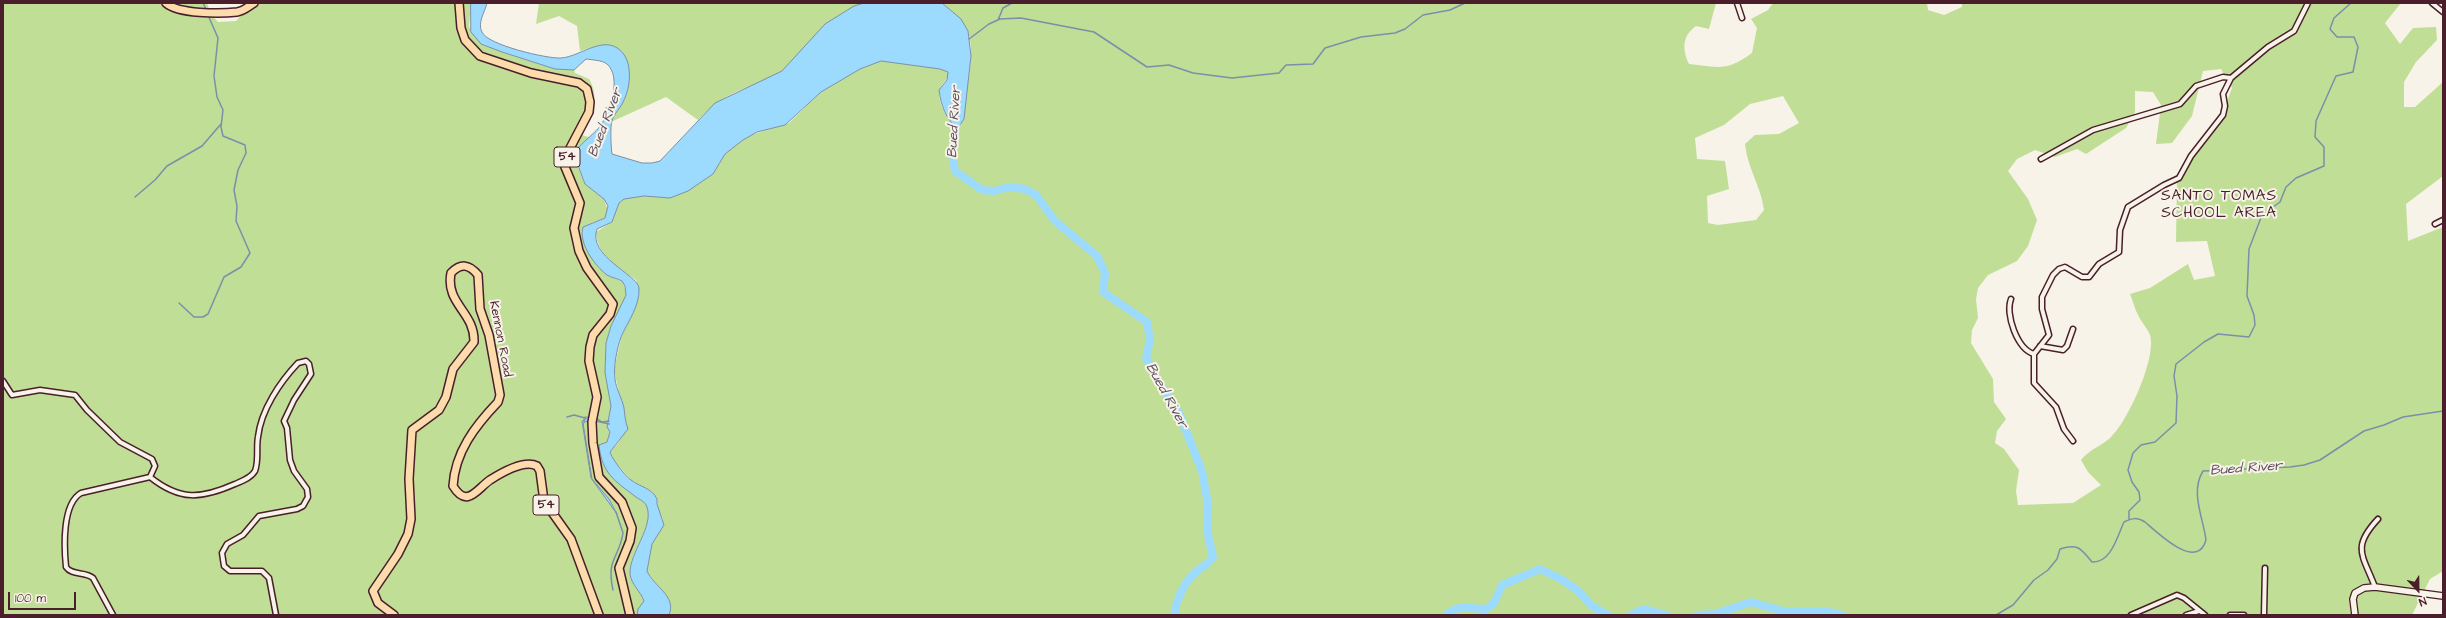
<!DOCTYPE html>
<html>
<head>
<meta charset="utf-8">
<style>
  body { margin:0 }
  #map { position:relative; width:2446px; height:618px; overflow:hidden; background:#f7f3e8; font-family:"Architects Daughter",sans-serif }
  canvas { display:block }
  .frame { position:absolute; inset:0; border:4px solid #4a1f2b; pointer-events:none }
  .north { position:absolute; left:2398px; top:570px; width:40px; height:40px; -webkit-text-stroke:3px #f7f3e8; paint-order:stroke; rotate:158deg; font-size:11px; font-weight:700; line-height:16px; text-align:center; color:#4a1f2b }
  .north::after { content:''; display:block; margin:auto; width:14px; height:18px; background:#4a1f2b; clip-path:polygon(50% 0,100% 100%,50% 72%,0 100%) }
  .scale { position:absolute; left:8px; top:592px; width:68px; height:18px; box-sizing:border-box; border:2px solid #4a1f2b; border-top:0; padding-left:5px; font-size:12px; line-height:14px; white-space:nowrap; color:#4a1f2b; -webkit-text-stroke:3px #f7f3e8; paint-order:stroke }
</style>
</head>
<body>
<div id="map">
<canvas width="2446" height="618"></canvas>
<div class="frame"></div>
<div class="north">N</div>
<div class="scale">100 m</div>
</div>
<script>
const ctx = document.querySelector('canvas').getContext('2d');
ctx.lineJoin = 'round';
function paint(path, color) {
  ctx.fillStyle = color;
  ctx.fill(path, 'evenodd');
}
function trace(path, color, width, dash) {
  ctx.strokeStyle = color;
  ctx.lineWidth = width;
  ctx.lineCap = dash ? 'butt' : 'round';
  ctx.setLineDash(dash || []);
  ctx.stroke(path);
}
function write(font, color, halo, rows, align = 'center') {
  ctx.font = font + ' "Architects Daughter",sans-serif';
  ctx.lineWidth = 4;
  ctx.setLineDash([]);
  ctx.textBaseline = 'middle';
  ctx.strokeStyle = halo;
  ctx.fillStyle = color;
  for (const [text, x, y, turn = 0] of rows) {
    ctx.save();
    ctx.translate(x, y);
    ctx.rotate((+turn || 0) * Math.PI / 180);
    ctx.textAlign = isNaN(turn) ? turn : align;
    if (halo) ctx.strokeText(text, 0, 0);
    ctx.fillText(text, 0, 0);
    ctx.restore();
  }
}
const green = new Path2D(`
  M3 3H207L211 14 218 22 236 21 244 12 260 3H471L469 27 502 52 555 69 574 70 575 73 589 79C600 97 593 118 582 135L591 138 576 150 574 158 585 184 604 199 608 211 605 218 591 223 582 229V233L591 257 597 266 610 276 622 281 626 291 625 301 611 326 606 343 605 373 611 406 607 427 610 432 607 442 599 445C602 474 617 479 635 496 639 499 645 501 647 506 655 524 628 554 630 574 632 584 641 592 644 601L637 615H3Z
  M539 3H864C822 17 813 46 782 71 770 81 752 85 738 91 722 98 710 107 698 120L666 97 611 122C615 111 624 104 627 92 637 55 616 37 580 51L577 26 559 16 536 24Z
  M942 3H1716L1709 29 1696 26C1682 36 1682 49 1689 64 1719 67 1726 72 1752 53L1757 28 1751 19 1768 10 1773 3H1927L1928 10 1944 15 1962 7V3H2401L2385 23 2400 44 2413 28 2436 27 2437 40 2416 62 2404 82V107H2415L2443 82V176L2406 204 2408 241 2443 227V571L2430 579 2412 615H669C676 597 654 586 647 571L652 544 660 531 663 519 658 509 657 499 651 491 631 480 615 462 610 452 619 442 626 424 614 370 621 338 638 299 639 292 636 280C619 268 597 256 596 232L612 222 619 203 624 199 644 196 670 198 688 191 713 174 725 154 748 136 789 123 821 92 860 69 881 61 940 69 948 72C949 80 942 82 940 89 936 101 948 121 957 129 964 106 977 55 968 32 964 23 950 8 942 3ZM2221 69 2232 88 2223 112 2177 178 2176 242 2207 241 2215 276 2194 280 2188 264 2150 288 2130 294C2133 301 2135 310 2139 317 2142 323 2148 329 2150 335 2157 358 2127 423 2110 438 2100 447 2090 449 2081 460L2088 472 2101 485 2073 503 2018 505 2016 491 2019 470 2004 449 1995 443 1997 431 2006 419 1994 402 1993 379 1971 343 1972 330 1978 318 1976 299 1978 288 1988 275 2017 261 2028 246 2037 220 2028 199 2008 171 2017 159 2035 150 2055 157 2077 149 2086 154 2126 128 2135 112V91L2153 92 2161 105 2156 144 2172 143 2192 116 2203 71ZM1783 96 1799 123 1779 134 1755 135 1745 144C1747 167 1761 186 1764 210L1756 220 1718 225 1708 223 1707 196 1729 189 1725 161 1697 159 1695 138 1724 125 1750 104Z`);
const water = new Path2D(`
  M471 3H487C485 12 477 23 482 32 487 45 548 59 561 58 581 57 608 30 625 56 632 68 630 88 624 100 621 108 614 113 612 121 610 126 611 148 612 154L642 163H652L660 161 715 103 782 71 825 24 854 6 864 3H942L961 19 968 31 971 56 964 119 957 129C946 118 941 106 939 90L947 80 948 72 940 69 881 61 860 69 821 92 785 125 757 132 743 140 725 154 713 174 688 191 670 198 644 196 624 199 619 203 612 222 597 229C587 256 638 275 639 288 640 306 628 321 621 337 617 348 613 368 615 379 616 389 622 398 624 408 625 416 625 421 628 429L610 452C612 459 625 476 631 480 640 487 652 488 657 499V504L664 525 652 544 647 571C654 587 677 596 669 615H637L638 609 644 601C641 592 631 584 630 574 629 553 654 527 647 507 645 501 640 500 636 497 615 481 602 474 599 445L607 442 610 432 607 427 611 406 605 373 606 343 611 326 626 295 625 286 622 281C617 278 612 278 607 275 595 266 578 243 583 227L605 218 608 206 604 199 585 184 574 155C575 147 595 134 601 125 610 112 622 77 607 64 602 60 592 60 586 59L574 70 555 69 502 52 481 44 471 32Z
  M585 417 597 418 596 422 587 421 583 423 592 479 609 499 617 514 591 478 582 421H585L583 420 586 419Z`);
const stream = new Path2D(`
  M203 3 206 9
  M998 20 1003 8 1012 3
  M969 39 989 24 1000 19 1021 18 1094 32 1147 67 1169 65 1193 73 1232 78 1279 73 1286 65 1313 64 1325 48 1361 37 1395 33 1405 29 1423 15 1450 10 1465 3
  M135 197 155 180 167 166 202 146 221 124
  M179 303 194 317H203L208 314 224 277 241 267 250 253 236 221 237 206 234 190 238 170 246 153 245 145 223 136 221 127 223 110 217 97 214 76 218 38 208 15
  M567 417 574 415 585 418
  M596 418 602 422 609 421
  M596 421 609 424
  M2129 519V511L2140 500 2139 492 2132 482 2128 470 2133 453 2141 445 2155 442 2176 423 2177 396 2174 376 2176 364 2204 342 2218 334 2249 337 2255 325 2254 315 2247 296 2249 249 2262 215 2280 202 2286 187 2296 178 2324 166V147L2315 137 2316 121 2336 76 2353 72 2358 47 2354 37H2337L2330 29 2334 18 2351 3
  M613 590C606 558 619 559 623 533L616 512
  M1996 615 2013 605 2034 580 2048 570 2057 559 2060 549C2079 543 2081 549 2092 562 2111 563 2117 537 2124 522 2132 518 2137 517 2145 522 2157 532 2197 572 2206 540 2203 517 2190 492 2203 471L2290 467 2304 465 2320 460 2364 431 2384 425 2403 417 2443 411`);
const river = new Path2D(`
  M957 119 952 154 955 171 982 190 994 191 1009 187 1025 189 1036 195 1055 221 1097 256 1105 273 1103 292 1147 322 1150 340 1146 358 1166 394 1179 413 1202 471 1207 499 1208 535 1213 557C1209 564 1203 566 1197 571 1184 582 1177 598 1174 615
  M1446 615C1459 603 1471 609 1486 609L1494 603 1502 585 1540 569 1561 579 1577 590 1592 606 1608 615
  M1631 615 1644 609 1667 615
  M1697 615 1715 614 1751 602 1783 611H1823L1842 615`);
const minor = new Path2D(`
  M1737 3 1742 18
  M2432 3 2443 12
  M2041 159 2093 130 2180 104 2196 86 2223 77 2231 78
  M2435 224 2443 220
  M2011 299C2005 314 2017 349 2034 354
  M2040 346 2063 350 2067 346 2073 329
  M3 381 12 395 40 390 75 395 87 410 120 442 152 459 155 466 150 477
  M2073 441 2064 429 2056 407 2034 383V354L2049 335 2042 309V297L2053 275 2059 269 2065 267 2082 277H2089L2099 264 2119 252 2120 230 2128 207 2164 185 2179 178 2191 156 2223 115 2225 106 2223 94 2231 78 2268 47 2294 31 2308 3
  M150 477C180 501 201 499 235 484 242 481 251 478 255 471 259 461 256 447 258 437 261 410 280 382 298 363L306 361 309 364 311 374 294 400 284 421 287 428 290 460 294 471 307 489 308 497 303 506 297 509 259 516 243 535 227 544 222 553 224 566 230 571H262L269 578 276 615
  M2375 587C2363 555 2351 548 2378 519
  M113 615 93 578C85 571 72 576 66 567 64 547 62 504 81 493L150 477
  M2131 615 2177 595 2184 598 2205 615
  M2186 615 2199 611
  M2230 615H2244
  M2264 615 2265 568`);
const secondary = new Path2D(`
  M2355 615 2353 599 2355 593 2364 588 2375 587 2443 596`);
const trunk = new Path2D(`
  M166 3C178 14 220 14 237 12 244 11 249 6 254 3
  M459 3 461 28 465 40 480 56 531 73 579 83 587 89 590 102 589 112 568 152 565 167 580 203 574 228 579 251 587 268 613 304 610 314 593 335 590 347 589 361 597 397 592 422 593 443 599 477 622 502 632 528 630 541 619 568 630 615
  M394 615 378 603 373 591 398 554 408 534 411 519 409 479 412 430 439 410 446 397 453 369 474 342C475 312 445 304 451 273 461 263 469 264 478 275L480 309 489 335 500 395 498 402C475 426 455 452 453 486 467 509 477 489 490 480 501 473 524 459 537 466L540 471 544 501 571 539 599 615`);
const shields = [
  [567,157,26],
  [546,505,26]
];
const shieldNames = [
  ["54",567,157],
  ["54",546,505]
];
const streetNames = [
  ["Kennon Road",500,339,79]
];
const waterNames = [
  ["Bued River",955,122,-87],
  ["Bued River",606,123,-69],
  ["Bued River",1166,396,61],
  ["Bued River",2246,469,-4]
];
const quarterNames = [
  ["SANTO TOMAS",2219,197],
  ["SCHOOL AREA",2219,214]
];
paint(green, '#c0de95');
paint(water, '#9cdafe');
trace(water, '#7b8faa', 1);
trace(stream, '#7b8faa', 1.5);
trace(river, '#9cdafe', 8);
trace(minor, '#4a1f2b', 7);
trace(secondary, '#4a1f2b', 8);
trace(trunk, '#4a1f2b', 10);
trace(minor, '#f7f3e8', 4);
trace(secondary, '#f7f3e8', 5.5);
trace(trunk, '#fcdcac', 7);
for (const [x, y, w] of shields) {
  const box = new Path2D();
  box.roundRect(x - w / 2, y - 10, w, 20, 3);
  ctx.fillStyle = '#f7f3e8';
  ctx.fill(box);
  trace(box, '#4a1f2b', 1);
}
write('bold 12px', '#4a1f2b', null, shieldNames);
write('13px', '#4a1f2b', '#f7f3e8', streetNames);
write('italic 14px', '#5e4e60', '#f7f3e8', waterNames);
ctx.letterSpacing = '1px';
write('15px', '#4a1f2b', '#f7f3e8', quarterNames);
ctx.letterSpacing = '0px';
</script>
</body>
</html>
